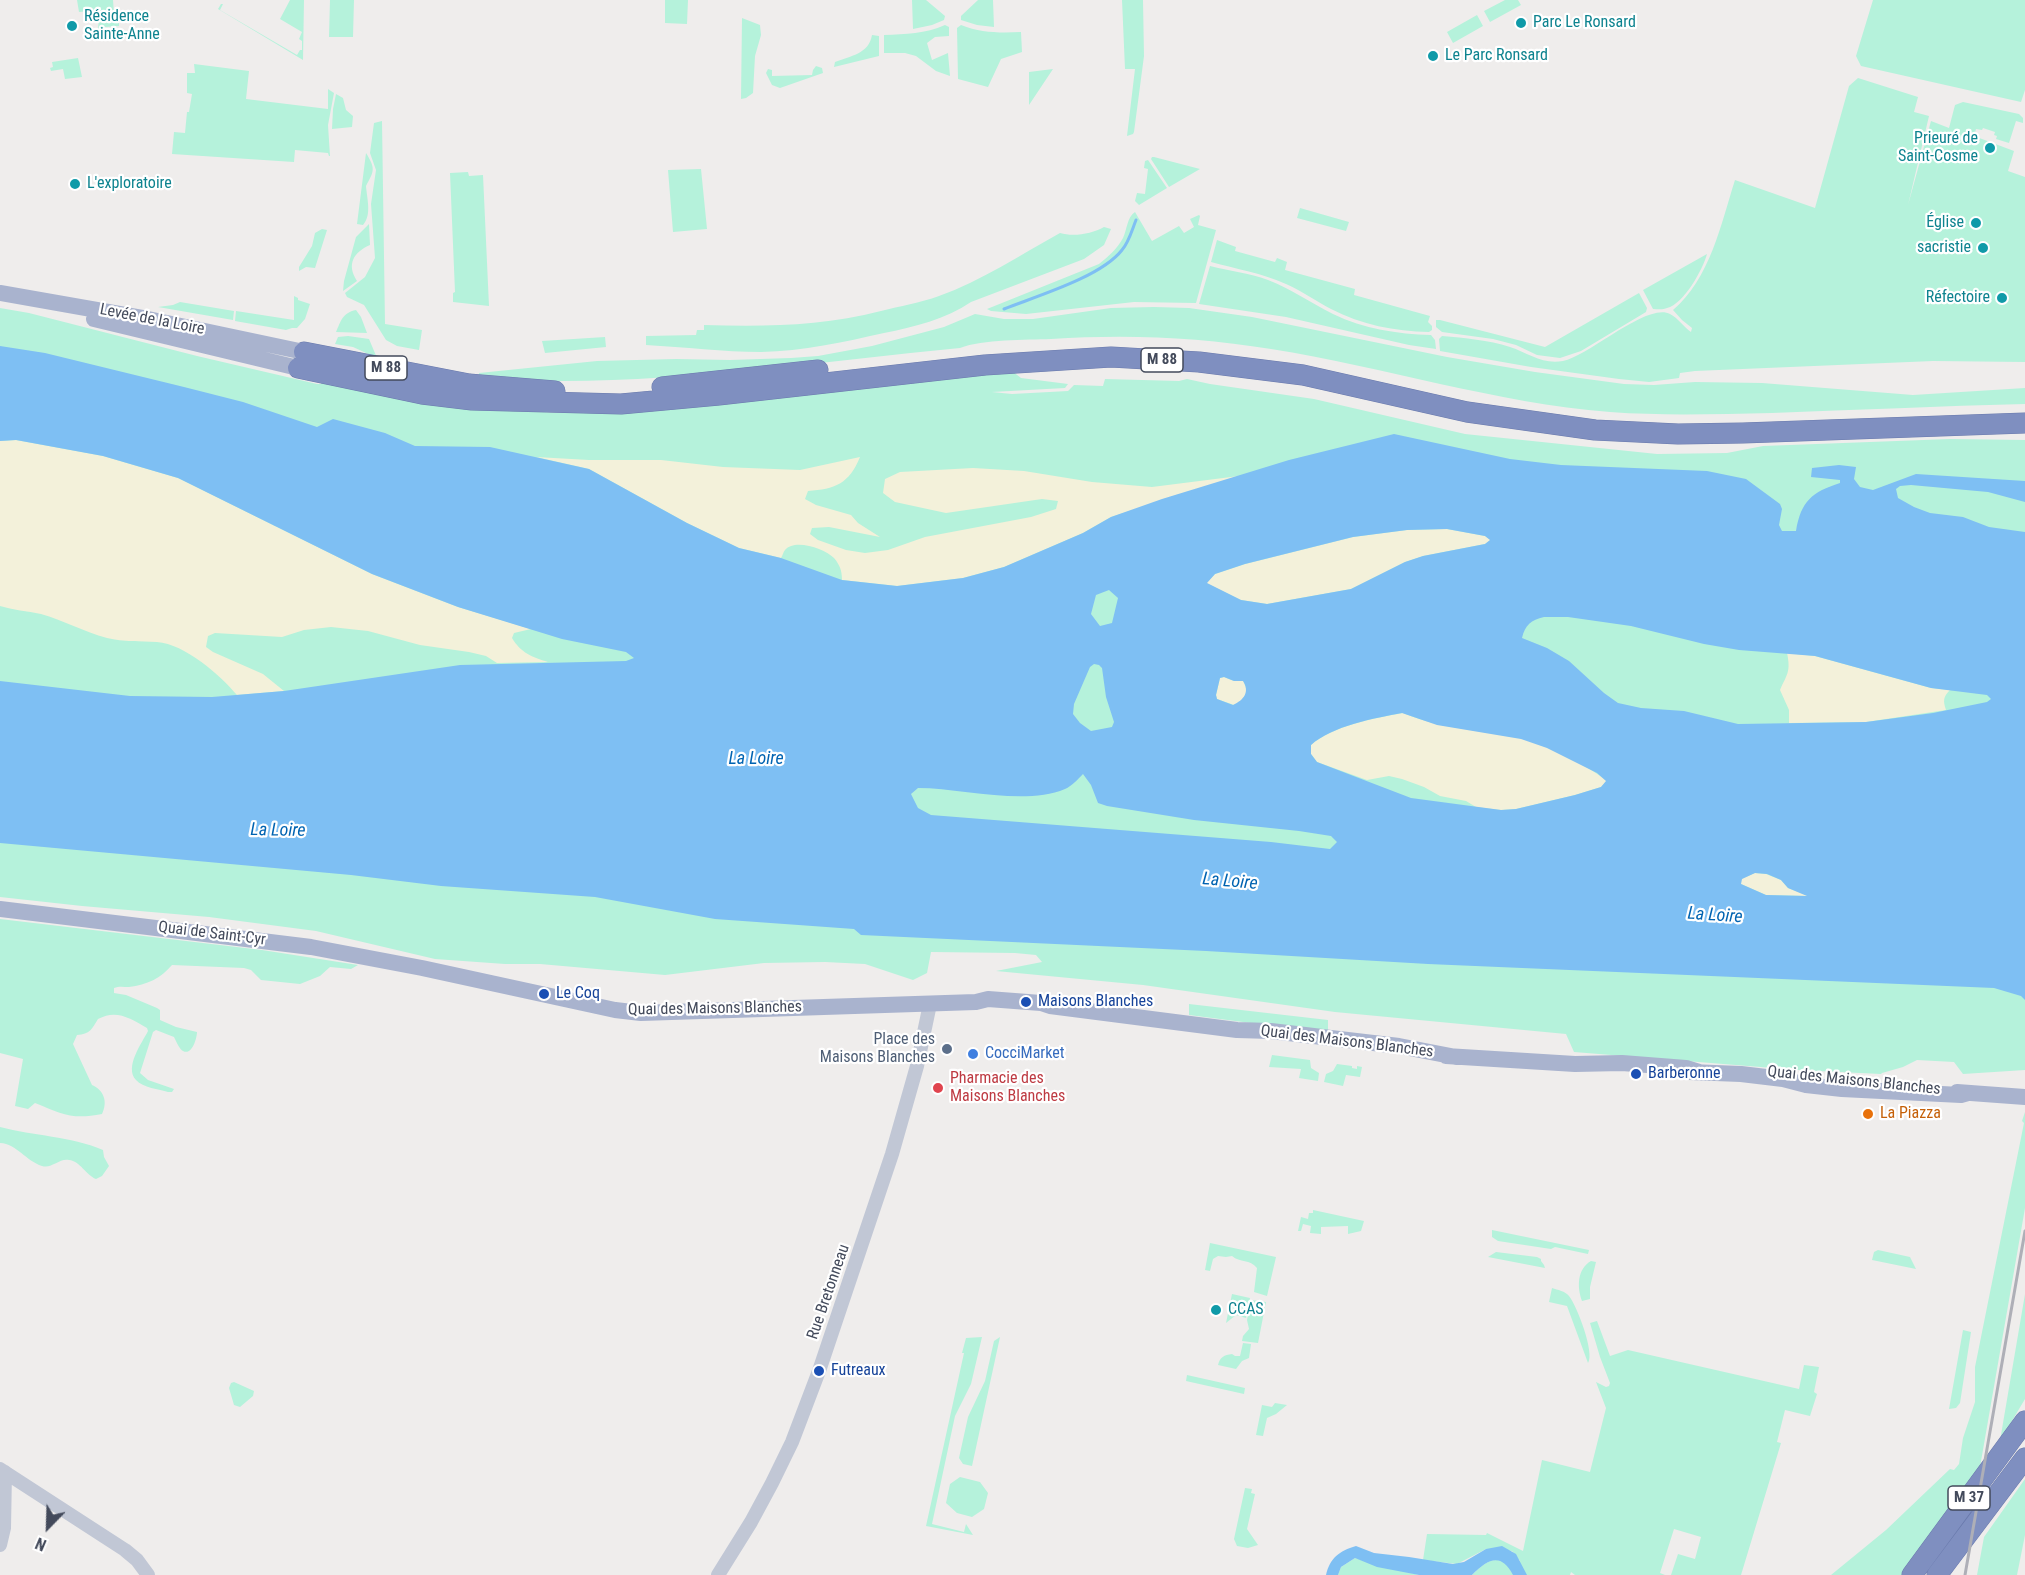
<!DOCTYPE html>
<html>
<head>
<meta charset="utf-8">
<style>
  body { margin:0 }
  #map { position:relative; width:2025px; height:1575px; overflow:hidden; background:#efedec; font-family:"Roboto Condensed",sans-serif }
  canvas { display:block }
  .north { position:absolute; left:18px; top:1497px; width:60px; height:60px; -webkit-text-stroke:4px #fff; paint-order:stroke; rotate:203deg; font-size:16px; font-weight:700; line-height:24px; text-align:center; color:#434a5b }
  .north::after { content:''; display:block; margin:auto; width:21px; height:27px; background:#434a5b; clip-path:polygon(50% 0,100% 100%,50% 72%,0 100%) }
</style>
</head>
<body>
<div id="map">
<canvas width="2025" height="1575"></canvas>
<div class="north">N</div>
</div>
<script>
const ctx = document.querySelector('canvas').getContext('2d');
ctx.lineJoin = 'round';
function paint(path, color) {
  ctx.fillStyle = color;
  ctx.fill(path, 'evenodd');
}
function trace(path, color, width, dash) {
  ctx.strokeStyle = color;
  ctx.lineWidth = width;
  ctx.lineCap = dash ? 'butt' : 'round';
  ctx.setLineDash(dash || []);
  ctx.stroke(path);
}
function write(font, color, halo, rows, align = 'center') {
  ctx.font = font + ' "Roboto Condensed",sans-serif';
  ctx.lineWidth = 4.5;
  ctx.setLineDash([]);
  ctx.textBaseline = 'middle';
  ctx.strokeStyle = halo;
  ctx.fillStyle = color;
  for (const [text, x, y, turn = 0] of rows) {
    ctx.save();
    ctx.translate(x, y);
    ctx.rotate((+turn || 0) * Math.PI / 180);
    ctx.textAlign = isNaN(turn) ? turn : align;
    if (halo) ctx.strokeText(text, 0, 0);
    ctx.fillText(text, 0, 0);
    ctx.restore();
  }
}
const green = new Path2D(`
  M77 0H113L114 14H119V26L105 27V30L98 29 99 18H91L90 11 79 12Z
  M290 0H304L303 60 218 9 221 4H223L220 10 297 55 300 50H302V41L299 39 302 32 280 19Z
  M330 0H354L353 37H329Z
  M665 0H688L687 24 665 23Z
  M912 0H926L945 16 944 20 932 25 913 29Z
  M978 0H993L994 27 977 25 961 20V16Z
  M1122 0H1143L1144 56 1134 132 1133 134 1127 136 1135 69H1125Z
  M1505 0H1518L1521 5 1490 22 1484 11Z
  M1873 0H2025V90L2021 102 1861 66 1856 56Z
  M1477 15 1483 26 1453 43 1447 32Z
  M742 18 760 25 761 35 755 56 753 93 746 98 741 99Z
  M945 25 949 27V36L935 37 927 43 932 60 948 53 950 76 936 71 916 56 905 53H884V35C906 34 925 34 945 25Z
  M961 25C981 33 1000 33 1021 32L1022 52 1001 59 988 87 958 79 957 28Z
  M872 35 879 36V56L834 67 835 62C850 56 869 54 872 35Z
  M78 58 82 77 65 79 63 69 51 71 50 68 53 67 52 62Z
  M194 64 249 71 246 99 328 109V89L334 93 328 125 330 156H329L328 153 295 150 294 162 172 154 174 132 185 133 187 112H189L192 94 187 93V73H195Z
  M816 66 822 68 823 73 780 88 772 85 766 73 768 69 772 70V76L812 75 813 70Z
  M1053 69 1029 105V72Z
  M1858 78 1918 97 1914 112 1929 116 1908 205 1931 121 1949 128 1955 105 1963 102 2019 114 2023 118V123L2016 121 2009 143 1996 139 1997 136 1994 135 1995 132 1983 128 1982 130 1976 129 1974 136 2014 151 2008 171 2025 177V362L1933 361 1695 371 1680 373 1679 378 1649 382 1619 379 1531 367 1440 351 1439 339 1442 336C1465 338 1488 340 1510 347 1528 353 1543 365 1563 361 1589 356 1647 302 1670 314 1678 318 1684 327 1691 332L1692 328 1682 320 1673 310C1710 279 1721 224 1735 180L1815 208 1849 86Z
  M336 94 343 98 346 110 353 116 352 127 332 129 333 109Z
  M382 121 385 324 422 330 419 350 397 346 386 340 364 305 347 297 345 293 365 277 375 258 371 204 376 170 370 153 374 123Z
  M366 153C376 169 374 171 366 186 367 199 372 215 363 225L357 224Z
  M1152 157H1154L1200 169 1169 187 1151 159Z
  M1148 160 1167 188 1139 205 1135 201 1137 193 1145 194 1148 169 1144 168 1145 161Z
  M701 169 707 229 673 232 668 170Z
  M468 172 469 176 483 175 489 306 453 302V293L455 292 450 173Z
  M1300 208 1349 222 1346 231 1297 218Z
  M1135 212 1152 241 1179 226 1184 233 1194 227 1190 219 1199 215 1200 216 1198 225 1216 230 1196 303 1134 302 1026 314 991 311 987 309 1099 264C1108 257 1117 249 1123 238 1127 230 1127 217 1135 212Z
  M369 224 370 245C354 252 346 264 357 281L343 291 344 281 356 237Z
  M1104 227 1111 229 1104 245 1084 259 971 302C946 319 914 327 884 333 844 342 803 351 761 352 723 352 685 347 646 345V336L696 335 697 330H704V325C765 327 822 326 881 311 900 306 920 303 939 296 981 281 1020 255 1060 233 1073 237 1092 234 1104 227Z
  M322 229 327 230 315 268 306 267 299 271V267L312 246 315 233Z
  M1217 240 1236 247 1235 251 1275 262 1277 258 1287 262 1285 270 1355 289 1354 295 1430 316 1428 322 1432 326V330L1429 332C1394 331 1362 325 1331 309 1316 301 1302 291 1286 284 1262 273 1236 269 1211 262Z
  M1707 254C1703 269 1684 304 1667 308 1663 310 1657 309 1653 309L1643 290Z
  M1210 266C1229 271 1249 273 1268 280 1291 289 1311 303 1333 314 1364 329 1397 334 1431 335L1435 340 1436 349 1409 345 1286 317 1199 304Z
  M1639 293 1647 308 1646 312 1581 351 1560 358 1537 355 1516 345 1493 339 1442 332 1436 327V320H1440L1545 347Z
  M294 296 298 298V300L310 304 305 319 297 328H292L286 330 235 321 236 311 294 320Z
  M180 302 234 311 233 320 158 307 173 305Z
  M1154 307 1189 308 1252 317 1447 357 1535 372 1624 384 1654 385 1695 382 1762 383 1913 395 2025 388V404C1941 406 1856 410 1772 413 1718 414 1664 416 1610 412 1495 403 1385 367 1271 349 1199 337 1125 334 1051 339 1026 340 983 339 960 348 800 363 640 390 479 378V373L597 361 676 359 730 360 791 358 818 356 872 346 944 327 975 314 1004 319H1033L1111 308Z
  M0 308 29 313 197 356 317 384H321L322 380 486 410 570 413 633 411 1012 371 1021 378 1068 384 1065 388 992 392 1012 394 1068 391 1074 385 1103 386 1105 379 1179 381 1187 379 1210 384 1314 399 1465 434 1657 454 1727 453 1763 446 1950 439 2025 440V1070L1963 1074 1954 1062 1917 1060 1903 1067 1882 1073 1881 1074 1798 1070 1574 1052 1566 1034 1335 1012 1143 985 996 971 1042 962 1036 955 1015 953 931 952 927 973 913 980 865 964 825 962 764 963 665 975 540 964H505L435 959 316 931 209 917 82 906 0 897Z
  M356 310 361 317 367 333 336 332C341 321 342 313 356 310Z
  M348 336 369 339 377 358 353 347 335 344 338 337Z
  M605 337 606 347 545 353 542 341Z
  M0 919 262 950 358 965 351 969 330 967 320 976 300 984 261 980 251 970 244 968 172 965C161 978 147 985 129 987 123 987 119 986 114 988V993L126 995 157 1008 160 1010V1020L176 1027 197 1032C197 1038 192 1056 183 1051 180 1050 176 1041 174 1037L156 1030 153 1032 140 1073 148 1080 174 1089 172 1092H168C159 1089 143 1088 136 1080 124 1067 142 1043 148 1031L147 1028C130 1018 116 1009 98 1019 92 1029 90 1034 77 1035L73 1044 92 1085C104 1090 108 1102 102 1114 72 1120 62 1114 35 1103L28 1109 15 1106 23 1059 0 1053Z
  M1189 1004 1328 1020V1033L1189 1015Z
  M1272 1055 1310 1060 1311 1068 1319 1073 1318 1081 1299 1078 1301 1069 1269 1067Z
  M1337 1064 1352 1066V1068L1357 1069V1066L1362 1067 1360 1077 1346 1075 1343 1086 1324 1082 1326 1074 1333 1071Z
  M2025 1112V1208L1980 1467 1903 1575H1831L1886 1530 1950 1469 1954 1470 1959 1464 1963 1438 1975 1402V1367L2024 1123 2022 1121Z
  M0 1127C34 1136 70 1136 103 1150L104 1157 109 1166 102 1176 96 1179C86 1175 80 1161 69 1160 59 1158 52 1169 42 1166 26 1161 17 1144 0 1143Z
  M1313 1210 1364 1221 1361 1231 1348 1234V1226L1321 1227V1234L1310 1233 1311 1226 1303 1224 1301 1231H1298L1301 1217 1308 1219 1309 1213H1313Z
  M1492 1230 1589 1250 1588 1254 1555 1247 1551 1249 1498 1241 1492 1237Z
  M1210 1243 1276 1257 1267 1296 1254 1292 1257 1268C1250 1259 1240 1263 1232 1256L1226 1257 1218 1256 1213 1259 1210 1271 1205 1270Z
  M1878 1250 1910 1257 1916 1269 1872 1260 1874 1252Z
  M1496 1252 1537 1257 1541 1259V1261L1544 1265 1545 1268 1488 1257Z
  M1591 1261 1596 1262 1590 1287V1299L1582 1301C1577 1287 1577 1269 1591 1261Z
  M1552 1288C1558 1290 1565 1291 1569 1296 1577 1306 1595 1353 1588 1363L1567 1306 1549 1302Z
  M1232 1294 1250 1298 1246 1318 1236 1315 1226 1323Z
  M2025 1294V1399L2000 1441 2003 1423Z
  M1251 1300 1266 1302 1258 1343 1242 1341 1243 1336 1249 1329 1247 1320Z
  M1597 1321 1610 1356 1628 1350 1799 1389 1804 1365 1819 1367 1814 1392 1817 1394 1810 1416 1785 1410 1777 1442 1781 1443 1741 1575H1671L1678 1554 1695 1559 1701 1537 1674 1529 1660 1573 1665 1575H1575L1571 1572 1570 1575H1472C1482 1565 1494 1554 1507 1564L1520 1561 1512 1551 1486 1549 1457 1564 1423 1560 1427 1534 1486 1535 1487 1533 1523 1551 1542 1460 1590 1472 1606 1408 1596 1382 1606 1387 1609 1386 1610 1383 1600 1357 1590 1323Z
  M1963 1330 1971 1332 1960 1403 1956 1408 1949 1409Z
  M982 1337 971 1384 955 1416 932 1524 964 1532 966 1524 973 1535 926 1526 964 1353H962L966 1338Z
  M1000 1337 972 1466 963 1464 959 1458 968 1417 985 1381 994 1341Z
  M1243 1343 1251 1344 1249 1358 1242 1361 1236 1369 1218 1365C1220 1357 1224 1355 1232 1354L1235 1356H1240Z
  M1187 1375 1245 1388 1244 1394 1186 1381Z
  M234 1382 254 1391 253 1396 240 1407 234 1405 229 1388 231 1383Z
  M1275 1403 1287 1405 1276 1414 1267 1418 1263 1436 1256 1435 1262 1405 1272 1407Z
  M960 1477 980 1482 988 1493 984 1509 972 1517 957 1513 946 1503 950 1484Z
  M2025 1479V1535L2017 1575H1977L1984 1537Z
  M1245 1488 1252 1489 1251 1493 1255 1494 1247 1529 1258 1545 1248 1548 1237 1546 1234 1539Z
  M1355 1558 1415 1574 1419 1575H1338L1341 1567Z`);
const sand = new Path2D(`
  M16 440 103 456 178 478 372 574 458 607 531 629 514 633 512 638C521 653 532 657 548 662L497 663 486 656 469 652 420 645 368 631 331 627 304 630 282 637 215 633 208 636 206 647 213 652 263 674 284 691 237 695C220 675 185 644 157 642 140 641 124 642 107 638 84 632 63 620 41 614 27 611 13 610 0 606V441Z
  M536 457 589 460H661L723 467 800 470 860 457C849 484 835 489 808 491L805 499 816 505 851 515 858 523 880 537 829 527 812 528 810 534 818 540 846 550 865 553 888 550 925 537 1031 517 1056 509 1058 501 1042 499 946 513 895 502 883 493 885 479 900 472 973 468 1024 471 1092 482 1152 487 1239 476 1111 517 1083 533 1004 567 963 578 897 586 842 580C842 571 840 565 834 558 825 549 795 538 785 550 783 552 783 555 781 558L739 548 687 523 589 469Z
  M1447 529 1485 536 1491 540 1485 544 1423 556 1405 562 1351 589 1267 604 1241 600 1206 583 1215 574 1245 564 1353 537 1407 530Z
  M1787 653 1815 656 1931 688 1950 690C1943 697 1943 701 1946 710L1866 722 1789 723V710L1780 690C1787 674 1791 672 1787 653Z
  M1224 677 1234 681H1243C1250 692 1245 700 1234 705L1217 699 1216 695 1220 678Z
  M1403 713C1440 729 1480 729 1520 738 1547 745 1585 764 1607 781L1601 787 1575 795 1516 809 1501 810 1476 807 1466 801 1440 796 1424 787 1402 779 1389 776 1367 780 1317 762 1311 754V745C1332 726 1375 718 1403 713Z
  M1755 873 1766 874 1781 880 1788 888 1809 896 1766 895 1741 884V879Z`);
const water = new Path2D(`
  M0 346 45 353 184 387 243 402 317 427 333 419 385 433 415 446 490 447 589 469 687 523 739 548 781 558 842 580 897 586 963 578 1004 567 1083 533 1111 517 1162 499 1289 460 1394 434 1510 459 1561 465 1707 471 1746 479 1780 504 1782 509 1779 525 1782 531H1796C1801 501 1812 492 1840 483V480L1811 477 1812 468 1839 465 1856 467 1854 479 1860 487 1873 490 1916 474 2025 481V502L1988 492 1911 485 1900 486 1896 489 1898 498 1914 507 1930 513 1963 517 1989 527 2025 532V1000L2021 996 1994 988 1428 964 1206 951 861 935 854 929 715 919 595 897 441 886 351 875 0 843V681L130 696 212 697 284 691 460 665 626 661 634 658 626 652 562 639 458 607 372 574 178 478 103 456 16 440 0 441ZM1447 529 1485 536 1490 540 1485 544 1423 556 1405 562 1351 589 1267 604 1241 600 1207 583 1215 574 1245 564 1353 537 1407 530ZM1109 590 1118 598 1112 623 1100 626 1091 614 1096 595ZM1544 617H1568L1631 626 1704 644 1739 650 1815 656 1931 688 1987 695 1991 699 1987 702 1933 713 1866 722 1738 724 1684 711 1641 708 1618 703 1604 693 1569 661 1547 648 1522 638C1525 625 1531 620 1544 617ZM1094 664 1099 665 1102 668 1106 697 1114 722 1112 727 1091 731 1080 723 1073 714 1074 704 1090 667ZM1224 677 1234 681H1243C1250 692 1244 700 1233 705L1217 699 1216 695 1220 678ZM1402 713 1437 725 1521 739 1547 748 1597 773 1606 781 1601 787 1575 795 1516 809 1501 810 1411 798 1317 762 1311 754V745C1332 726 1375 718 1402 713ZM1083 774 1091 785 1098 803 1107 806 1194 820 1299 831 1331 836 1337 842 1330 849 1271 842 931 815 918 808 911 794 918 788C962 788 1024 806 1065 789 1072 786 1078 779 1083 774ZM1755 873 1767 874 1781 880 1788 888 1807 896 1766 895 1741 884 1742 879Z
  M1356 1546 1374 1553 1409 1557 1453 1564 1464 1562 1486 1549 1502 1546 1516 1554 1527 1575H1513C1501 1552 1488 1559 1472 1575H1419L1377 1567 1355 1558 1341 1567 1338 1575H1326C1330 1558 1339 1551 1356 1546Z`);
const stream = new Path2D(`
  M1004 309C1037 296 1101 277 1122 250 1129 242 1132 230 1136 220`);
const minor = new Path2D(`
  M0 1469 125 1550 137 1560 148 1575
  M0 1545 4 1528 5 1472
  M718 1575 751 1522 772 1483 792 1442 819 1371 892 1154 917 1066 930 1004`);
const major = new Path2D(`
  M0 293 148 319 304 352
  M94 319 298 368
  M0 909 311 947 422 968 615 1010 641 1013 976 1002 988 999 1041 1003 1050 1006 1237 1030 1271 1031 1399 1046 1456 1057
  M1446 1056 1575 1064 1622 1063 1686 1068 1699 1072
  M1689 1072 1741 1074 1783 1079 1806 1085 1842 1089 1961 1095 1968 1093
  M1957 1092 2025 1097`);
const highway = new Path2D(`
  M304 352 469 384 555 391
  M298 368 422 394 472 400 621 404 719 395 985 365 1111 357 1199 362 1303 375 1467 412 1595 430 1678 434 1743 433 2025 423
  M662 387 818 370
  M1912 1575 2025 1421
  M1937 1575 2025 1458`);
const rail = new Path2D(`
  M1965 1575 2025 1231`);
const markers = [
  [1521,23,6,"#0f9aa8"],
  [72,26,6,"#0f9aa8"],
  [1433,56,6,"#0f9aa8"],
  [1990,148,6,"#0f9aa8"],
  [75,184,6,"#0f9aa8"],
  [1976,223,6,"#0f9aa8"],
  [1983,248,6,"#0f9aa8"],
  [2002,298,6,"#0f9aa8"],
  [544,994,6,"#1a4fb4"],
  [1026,1002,6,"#1a4fb4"],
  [947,1049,6,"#5c6f8a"],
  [973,1054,6,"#3f7fe0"],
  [1636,1074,6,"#1a4fb4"],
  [938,1088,6,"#e0444e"],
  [1868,1114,6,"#e8710a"],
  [1216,1310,6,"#0f9aa8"],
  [819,1371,6,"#1a4fb4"]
];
const shields = [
  [1162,360,42],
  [386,368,42],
  [1969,1498,42]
];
const shieldNames = [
  ["M 88",1162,360],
  ["M 88",386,368],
  ["M 37",1969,1498]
];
const cultureNames = [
  ["Résidence",84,17],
  ["Sainte-Anne",84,35],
  ["Parc Le Ronsard",1533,23],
  ["Le Parc Ronsard",1445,56],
  ["Prieuré de",1978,139,"right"],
  ["Saint-Cosme",1978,157,"right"],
  ["L'exploratoire",87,184],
  ["Église",1964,223,"right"],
  ["sacristie",1971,248,"right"],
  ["Réfectoire",1990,298,"right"],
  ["CCAS",1228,1310]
];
const streetNames = [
  ["Levée de la Loire",152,320,11],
  ["Quai de Saint-Cyr",212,934,7],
  ["Quai des Maisons Blanches",715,1009,-1],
  ["Quai des Maisons Blanches",1347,1042,7],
  ["Quai des Maisons Blanches",1854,1081,6],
  ["Rue Bretonneau",829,1292,-71]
];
const transitNames = [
  ["Le Coq",556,994],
  ["Maisons Blanches",1038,1002],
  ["Barberonne",1648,1074],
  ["Futreaux",831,1371]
];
const serviceNames = [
  ["Place des",935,1040],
  ["Maisons Blanches",935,1058]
];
const shopNames = [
  ["CocciMarket",985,1054]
];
const healthNames = [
  ["Pharmacie des",950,1079],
  ["Maisons Blanches",950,1097]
];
const foodNames = [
  ["La Piazza",1880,1114]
];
const waterNames = [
  ["La Loire",756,759],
  ["La Loire",278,831,1],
  ["La Loire",1230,882,5],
  ["La Loire",1715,916,4]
];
paint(green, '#b5f2db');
paint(sand, '#f3f1da');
paint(water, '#7ebff3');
trace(stream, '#7ebff3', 3);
trace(highway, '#6a7aac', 21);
trace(minor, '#c1c7d5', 14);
trace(major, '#a9b3ce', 16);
trace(highway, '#7f8fc0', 20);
trace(rail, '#aeafb7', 3);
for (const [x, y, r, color] of markers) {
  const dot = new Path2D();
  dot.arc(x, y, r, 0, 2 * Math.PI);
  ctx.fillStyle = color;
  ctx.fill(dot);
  trace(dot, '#fff', 2);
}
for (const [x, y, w] of shields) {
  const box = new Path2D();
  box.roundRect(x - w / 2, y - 12, w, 24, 4.5);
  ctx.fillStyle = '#fff';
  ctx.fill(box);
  trace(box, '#434a5b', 1.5);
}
write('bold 15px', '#434a5b', null, shieldNames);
write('16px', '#0d838f', '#fff', cultureNames, 'left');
write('16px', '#434a5b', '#fff', streetNames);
write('16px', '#164399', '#fff', transitNames, 'left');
write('16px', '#4e5e75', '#fff', serviceNames, 'right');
write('16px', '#366cbe', '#fff', shopNames, 'left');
write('16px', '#be3a42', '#fff', healthNames, 'left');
write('16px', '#c56008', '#fff', foodNames, 'left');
write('italic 18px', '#0063b1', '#fff', waterNames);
</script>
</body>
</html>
